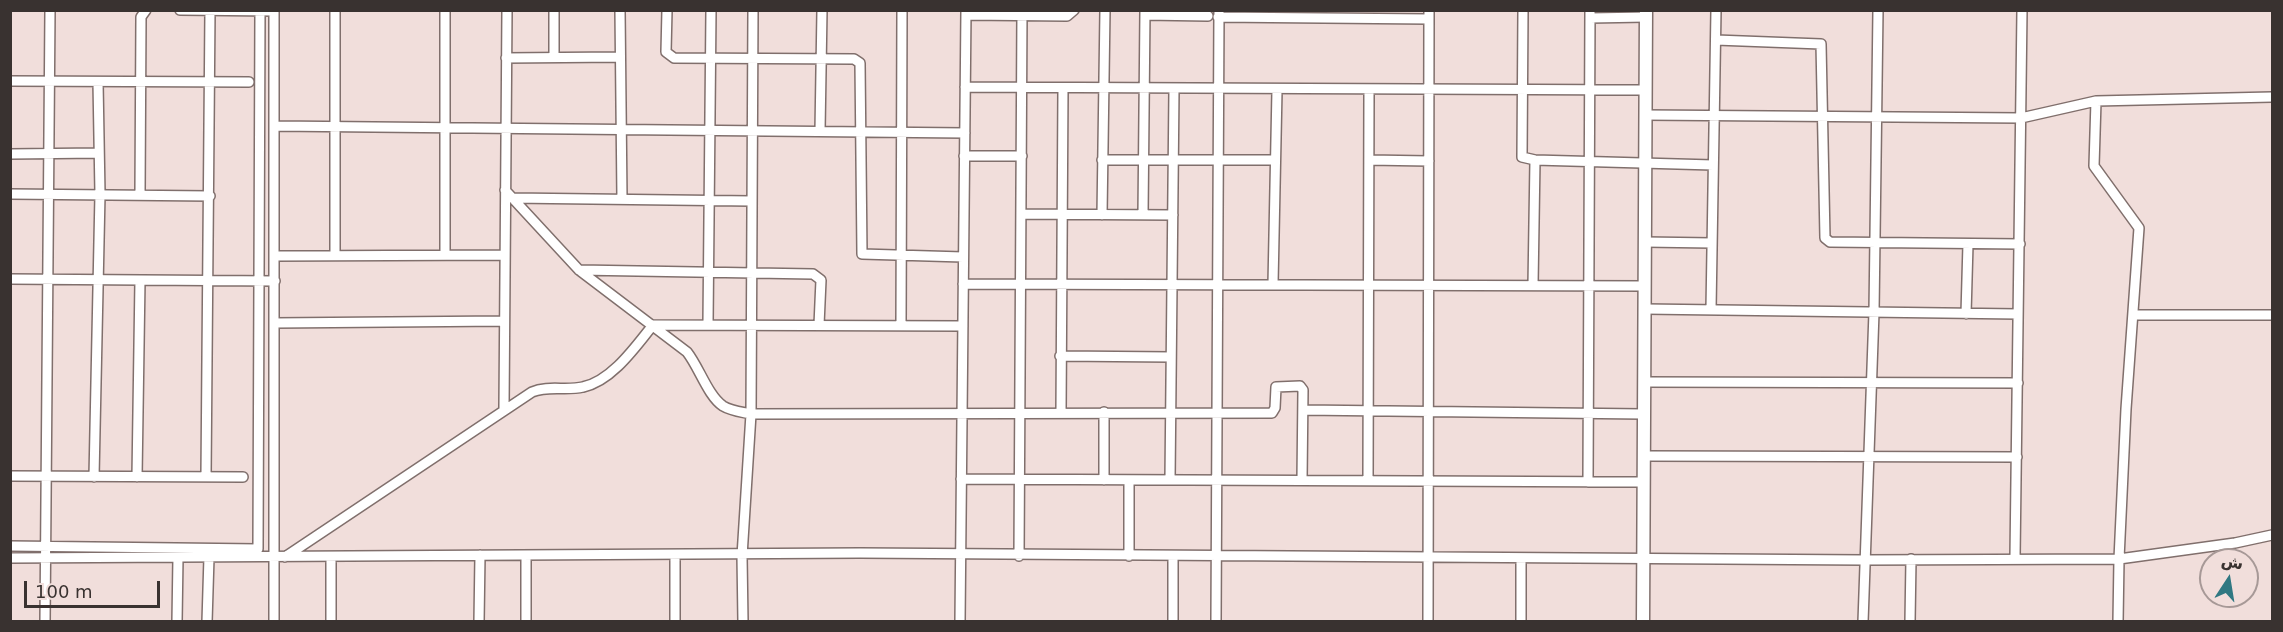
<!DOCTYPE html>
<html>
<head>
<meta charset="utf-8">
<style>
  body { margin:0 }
  #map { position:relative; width:2283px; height:632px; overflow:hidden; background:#f1dedb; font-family:"DejaVu Sans","Noto Sans Arabic",sans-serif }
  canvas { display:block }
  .frame { position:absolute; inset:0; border:12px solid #393230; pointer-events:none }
  .north { position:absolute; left:2199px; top:548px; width:60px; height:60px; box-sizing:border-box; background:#f1dedb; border:2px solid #a79997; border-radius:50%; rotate:12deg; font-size:16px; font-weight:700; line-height:24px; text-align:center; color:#393230 }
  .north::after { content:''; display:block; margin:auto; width:21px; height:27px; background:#307882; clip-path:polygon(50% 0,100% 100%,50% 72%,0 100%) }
  .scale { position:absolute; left:24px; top:581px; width:136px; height:27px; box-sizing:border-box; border:3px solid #393230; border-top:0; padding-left:8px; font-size:18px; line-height:21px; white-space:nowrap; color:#393230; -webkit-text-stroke:4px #f1dedb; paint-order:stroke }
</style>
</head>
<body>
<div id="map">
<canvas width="2283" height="632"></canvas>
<div class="frame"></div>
<div class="north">ش</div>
<div class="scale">100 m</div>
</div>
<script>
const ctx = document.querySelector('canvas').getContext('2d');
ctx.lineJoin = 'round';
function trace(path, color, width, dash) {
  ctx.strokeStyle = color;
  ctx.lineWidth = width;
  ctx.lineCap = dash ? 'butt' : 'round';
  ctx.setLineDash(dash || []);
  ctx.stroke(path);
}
const minor = new Path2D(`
  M180 10 274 11
  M445 10V255
  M620 10 622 199
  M667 10 666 52 674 58 854 59 860 63 862 254 963 257
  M1523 10 1522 157 1535 160 1713 165
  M966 15 1067 16 1074 10
  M1145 15 1208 16
  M1218 17 1429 19
  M1590 18 1646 17
  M1716 40 1821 44 1825 238 1830 242 2020 244
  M554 57V10
  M506 58 620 57
  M10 81 249 82
  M965 87 1645 90
  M2096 101 2094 166 2139 228 2126 409 2119 559 2118 622
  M1645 115 2021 118 2096 101 2272 97
  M275 126 965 133
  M820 131 822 10
  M10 154 99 153
  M964 156H1022
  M1102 160H1275
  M1369 160 1429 161
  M505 190 579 270 687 352C699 367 708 396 723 406 731 411 742 412 751 414L1272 413 1275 408 1276 387 1300 386 1303 390 1302 480
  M10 194 210 196
  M140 194 141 17 146 10
  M512 198 751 201
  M1022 214 1173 215
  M1102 215 1105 10
  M1143 215 1145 10
  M1645 242 1712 243
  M335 255V10
  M275 256 504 255
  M579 270 813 274 821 280 819 325
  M10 279 275 281
  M963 284 1645 286
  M1273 284 1277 90
  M1533 285 1535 160
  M1645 309 2018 314
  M1711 309 1716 10
  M1966 314 1968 244
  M2134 315H2272
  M275 323 504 321
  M708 324 711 10
  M901 326 902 10
  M1060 356 1171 357
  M1644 382 2018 383
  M504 408 507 10
  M1303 410 1643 414
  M1061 412 1063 88
  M1644 456 2017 457
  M10 476 243 477
  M94 477 100 194 98 82
  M137 477 140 280
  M206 477 210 10
  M961 479 1644 482
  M1104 480V412
  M1129 480V556
  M1170 480 1174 89
  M1368 481 1369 91
  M1588 482 1590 10
  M10 546 258 549 260 10
  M526 555V622
  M1019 556 1022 10
  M285 557 532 392C548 385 566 391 583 387 612 381 636 346 653 325L963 326
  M10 558 860 553 1864 560 2119 559 2235 543 2272 535
  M2015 558 2022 10
  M45 622 50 10
  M177 622 178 557
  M207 622 209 557
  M274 622V10
  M331 622V557
  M479 622 480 555
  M675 622V556
  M743 622 742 556 751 414 753 10
  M960 622 966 10
  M1173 622V556
  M1216 622 1219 10
  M1428 622 1429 10
  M1521 622V558
  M1863 622 1874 312 1878 10
  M1910 622 1911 559`);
const tertiary = new Path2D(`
  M1643 622 1646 10`);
trace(minor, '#806f6c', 12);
trace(tertiary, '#806f6c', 15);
trace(minor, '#fff', 9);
trace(tertiary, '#fff', 12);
</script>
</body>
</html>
